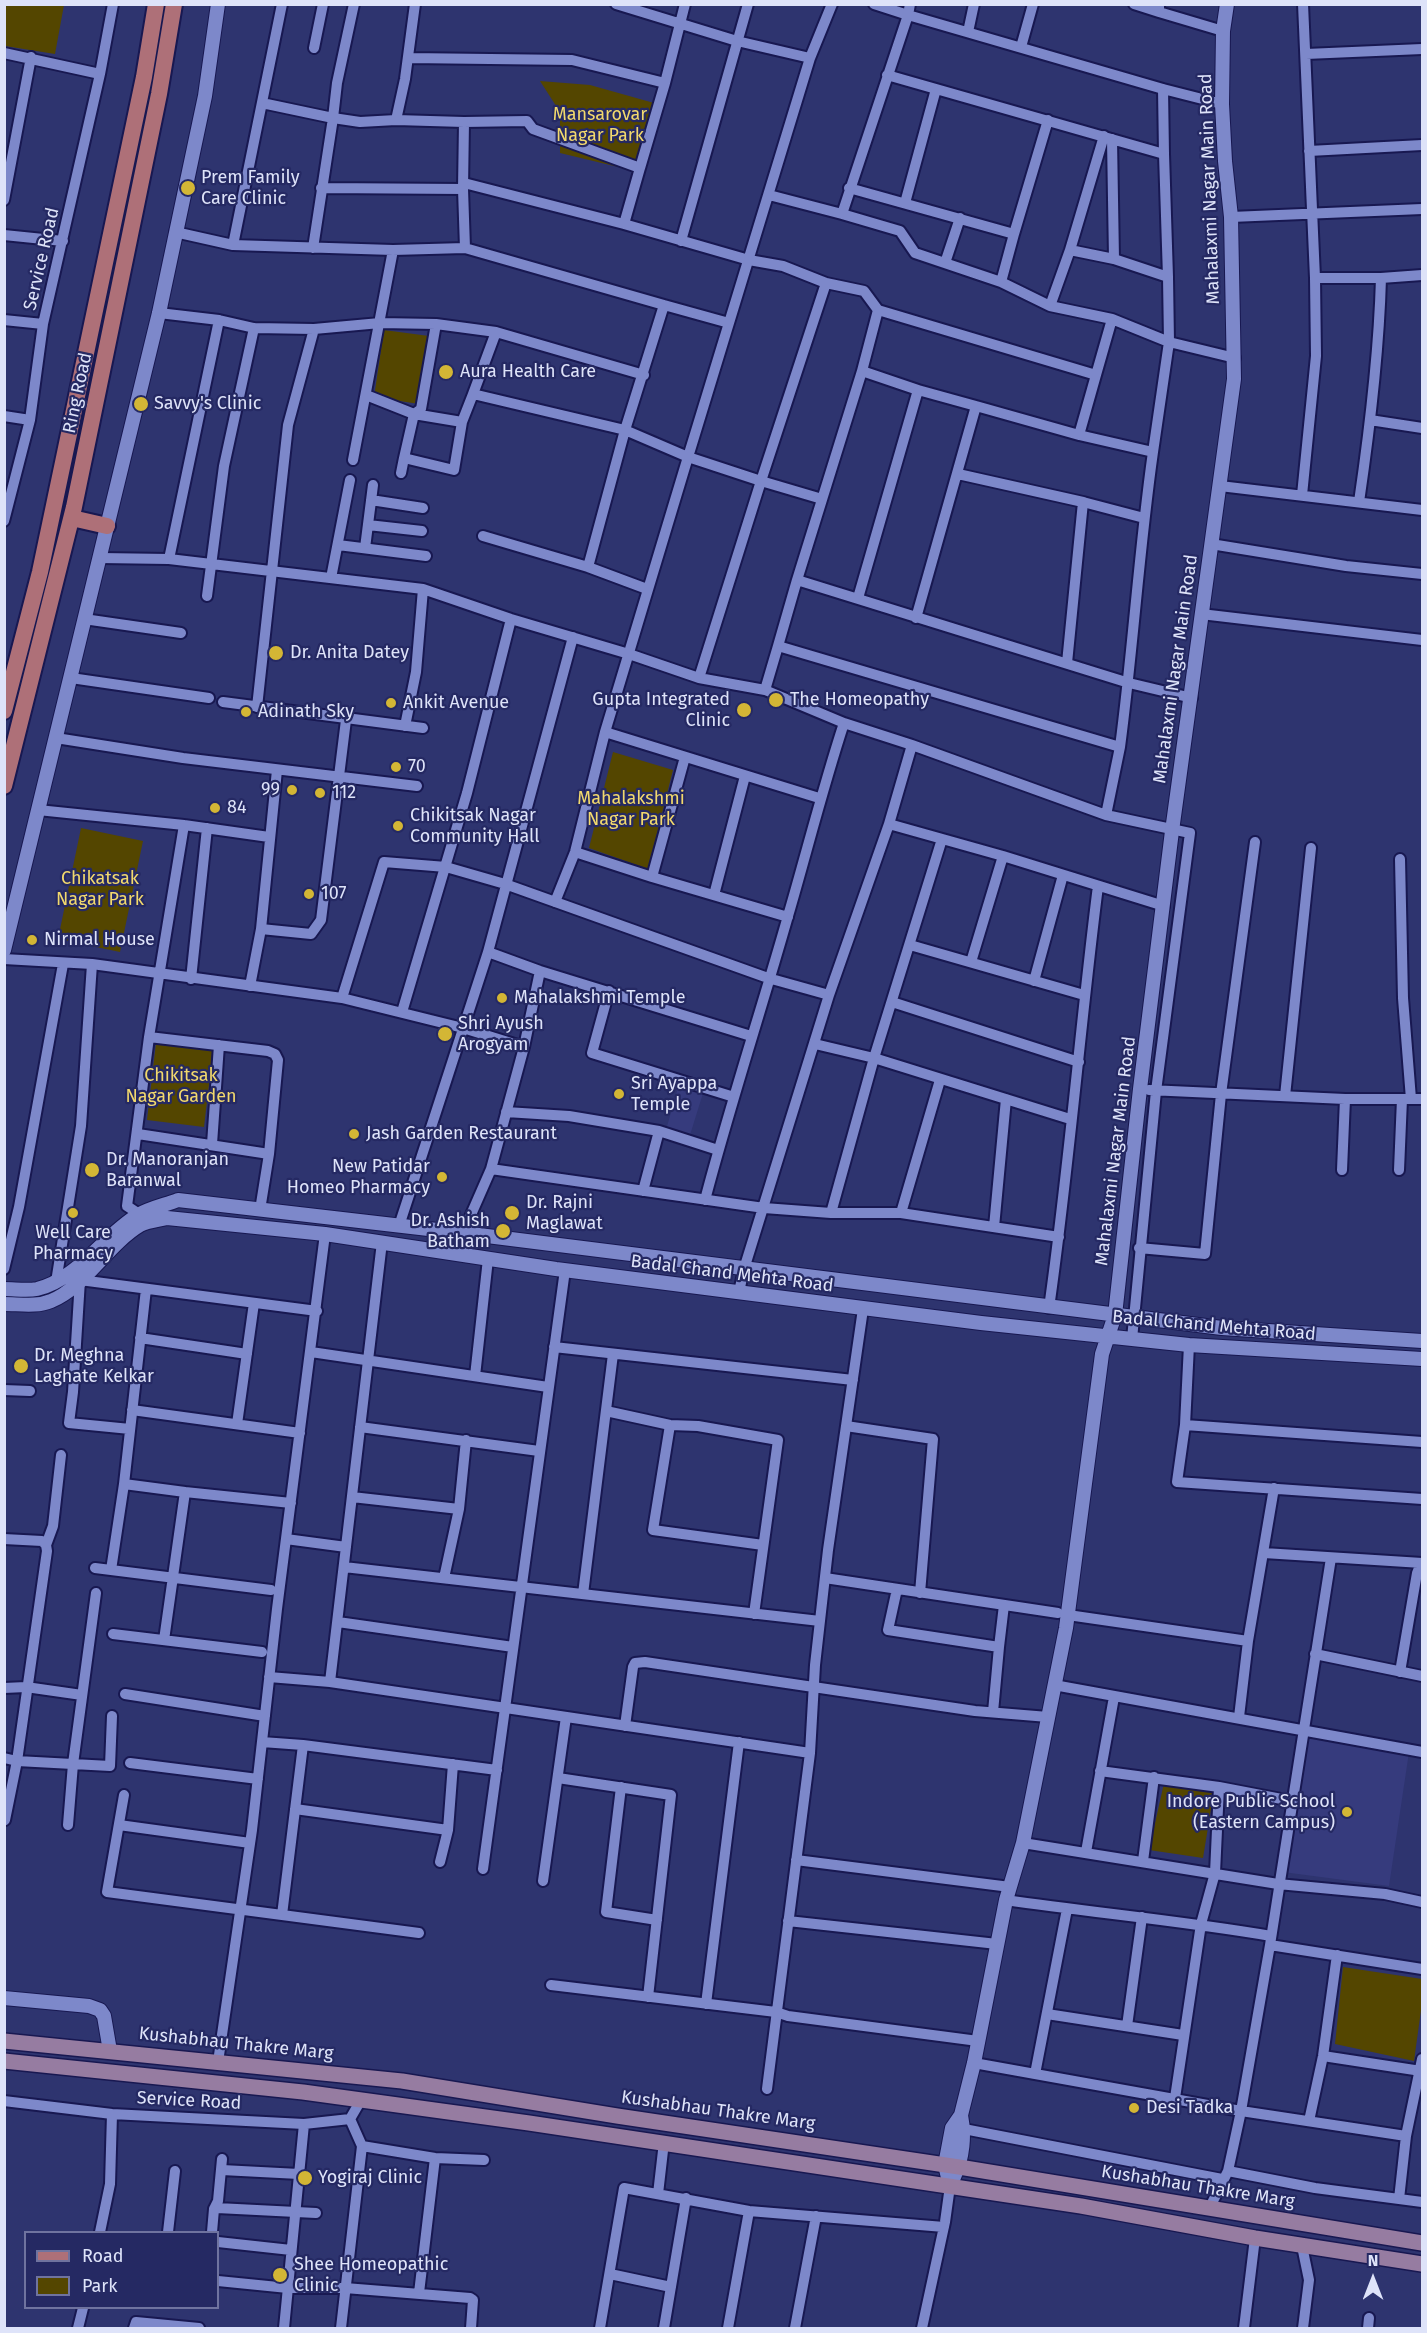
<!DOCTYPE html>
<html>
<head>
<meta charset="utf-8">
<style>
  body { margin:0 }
  #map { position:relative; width:1427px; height:2333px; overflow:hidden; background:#2e346f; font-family:"Fira Sans",sans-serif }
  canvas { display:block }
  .frame { position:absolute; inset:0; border:6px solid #dee3f9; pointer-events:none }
  .legend { position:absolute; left:24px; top:2231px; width:195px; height:78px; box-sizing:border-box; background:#252963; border:2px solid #6f739f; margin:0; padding:8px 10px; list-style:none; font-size:18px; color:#dee3f9 }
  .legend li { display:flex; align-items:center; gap:12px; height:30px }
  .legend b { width:30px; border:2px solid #6f739f }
  .north { position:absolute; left:1343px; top:2249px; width:60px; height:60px; -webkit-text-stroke:4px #252963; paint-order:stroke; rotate:0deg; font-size:16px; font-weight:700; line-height:24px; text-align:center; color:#dee3f9 }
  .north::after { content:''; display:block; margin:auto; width:21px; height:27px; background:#dee3f9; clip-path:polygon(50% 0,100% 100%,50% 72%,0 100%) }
</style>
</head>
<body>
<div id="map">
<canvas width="1427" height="2333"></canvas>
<div class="frame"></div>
<ul class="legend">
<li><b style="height:8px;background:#ae7078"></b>Road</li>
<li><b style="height:16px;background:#544600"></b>Park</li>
</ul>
<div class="north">N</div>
</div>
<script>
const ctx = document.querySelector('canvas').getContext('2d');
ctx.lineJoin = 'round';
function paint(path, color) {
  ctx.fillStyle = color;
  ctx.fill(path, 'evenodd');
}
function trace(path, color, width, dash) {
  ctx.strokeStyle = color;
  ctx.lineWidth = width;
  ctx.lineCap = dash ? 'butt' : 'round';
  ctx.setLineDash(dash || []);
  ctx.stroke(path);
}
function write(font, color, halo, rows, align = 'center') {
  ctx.font = font + ' "Fira Sans",sans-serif';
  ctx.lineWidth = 4.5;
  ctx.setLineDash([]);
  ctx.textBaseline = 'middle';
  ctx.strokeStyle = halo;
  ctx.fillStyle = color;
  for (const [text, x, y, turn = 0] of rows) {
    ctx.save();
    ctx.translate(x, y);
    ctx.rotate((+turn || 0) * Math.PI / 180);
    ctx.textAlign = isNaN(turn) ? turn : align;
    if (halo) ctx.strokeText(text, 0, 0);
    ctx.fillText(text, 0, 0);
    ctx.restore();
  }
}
const built = new Path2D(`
  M679 1084 704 1090 690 1135 666 1130Z
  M1306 1736 1409 1752 1389 1886 1283 1872Z`);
const green = new Path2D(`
  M5 4 64 5 55 54 5 46Z
  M540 81 590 85 654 103 635 171 560 153V112Z
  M384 330 429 336 419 404 374 397Z
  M613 752 673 770 648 869 589 848Z
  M81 828 143 841 120 952 58 939Z
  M156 1043 213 1050 204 1127 147 1120Z
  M1164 1783 1214 1791 1203 1858 1149 1850Z
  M1343 1967 1422 1979V2003L1414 2061 1335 2044Z`);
const minor = new Path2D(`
  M354 4 337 83 333 118 360 122 396 120
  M616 4 737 41 810 58 688 457 625 430 473 394 496 332 644 375
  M910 4 908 15 1163 89 1222 104
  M1134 4 1159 12V5
  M1159 12 1223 31
  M968 32 974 4
  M1021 47 1033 4
  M314 48 323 4
  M4 53 100 74
  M1306 54 1422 49
  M408 58 572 60 665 83
  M810 58 832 4
  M887 75 1164 154 1168 277 1114 259 1112 139
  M1163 89 1164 154
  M262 103 333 118 313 248
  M464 122 527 121 533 129 640 168 624 224
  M1309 151 1422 145
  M640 168 665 83 685 4
  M464 183 624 224 749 260 783 266 826 283
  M321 188 463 189 464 122 396 120 405 79 415 4
  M849 188 1014 234 1048 120
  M463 189 465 248
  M769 195 842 214 908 15 874 4
  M4 200 31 57
  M905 203 936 89
  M842 214 900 231 915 253 1001 282 1014 234
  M1231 217 1422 209
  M175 232 233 245 393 250 465 248 664 305 625 430 588 567 483 536
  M4 235 63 241
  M681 241 748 4
  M233 245 282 4
  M1070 250 1114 259
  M945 263 960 218
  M1168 277 1169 342 1235 358
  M1315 278H1381
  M1001 282 1050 306 1112 319
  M664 305 729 323
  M1050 306 1070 250 1104 136
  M159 313 219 320 254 328 314 329 380 323 436 324 421 409 414 414 404 458 454 470 462 422 414 414 366 395
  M4 320 43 324
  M436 324 496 332
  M862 371 878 310 1096 375 1112 319 1169 342 1153 452 1079 435 976 406
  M4 416 30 420
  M1370 420 1422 428
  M462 422 473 394
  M1079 435 1096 375
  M353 460 393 250
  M401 473 404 458
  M958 474 1083 502 1067 663
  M1220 486 1422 510
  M1302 495 1316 356 1315 278 1303 4
  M822 499 761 481 826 283 864 291 878 310
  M371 500 423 508
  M1083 502 1144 518
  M1359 502C1370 427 1379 353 1381 278L1422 275
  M4 521 30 420 43 324 100 74 113 4
  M368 525 422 531
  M1211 544 1346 566 1422 574
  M338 545 426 556
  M365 548 373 485
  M100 558 169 559 423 589 511 619 629 654 699 678 765 690 844 723 912 745 1106 815 1190 833 1156 1091 1132 1339
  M169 559 219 320
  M588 567 647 589
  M331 578 350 480
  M797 580 862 371 918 390 858 598
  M207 596 224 466 254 328
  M1201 614 1422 640
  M916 618 976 406 918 390
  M84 619 181 633
  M778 646 797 580 1129 683 1192 698
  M71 678 209 698
  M765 690 778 646 1120 747 1106 815
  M223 702 423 728
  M257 707 288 425 314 329
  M405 726 416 672 423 589
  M605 732 819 798
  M56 738 183 758 417 786
  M1120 747C1133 649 1139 550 1153 452
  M38 810 184 825 269 837
  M889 824 1003 856 1164 906
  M575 852 652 877 788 917
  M1400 859 1403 998 1411 1099
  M652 877 685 757
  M714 895 745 776
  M555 902 575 852 605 732 688 457 761 481 699 678
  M261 929 311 934 321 920 346 720
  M910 945 1084 995
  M488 952 540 971 751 1036
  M4 959 92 964 342 998 463 1028 524 1047
  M971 962 1003 856
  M191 979 207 828
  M1034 981 1063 875
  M250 986 261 929 277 770
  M609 991 592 1053 734 1097
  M342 998 384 862 446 867 505 884 768 978 829 995
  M892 1002 1079 1062
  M402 1012 467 793 511 619
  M815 1044 874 1058 1070 1119
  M1149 1090 1345 1099H1422
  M1285 1096 1311 848
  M506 1112 569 1116 659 1131 718 1150
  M138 1134 269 1154 278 1060 275 1054 268 1051 149 1037
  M212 1144 219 1045
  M491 1169 764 1208 831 1213H901L1059 1237
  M1342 1170 1345 1099
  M1399 1170 1402 1099
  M643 1191 659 1131
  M705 1200C730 1105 761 1011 788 916 807 851 823 787 844 723
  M260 1210 269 1154
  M831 1213 874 1058 942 839
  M901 1213 940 1080
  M139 1214 127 1206 149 1037 184 825
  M399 1226 488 952 573 637
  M994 1227 1006 1099
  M463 1233 491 1169 524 1047 540 971
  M1139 1248 1205 1254 1221 1094 1255 842
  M4 1269 19 1207 63 964
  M56 1282 81 1126 92 964
  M146 1289 124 1484 185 1492 164 1640
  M739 1292 744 1269 829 995 889 824 912 745
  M1049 1308C1069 1168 1080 1027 1098 886
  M140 1338 247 1354
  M1189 1345 1185 1425 1177 1482 1422 1499
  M554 1347 853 1380
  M311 1352 548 1387
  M475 1376 488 1259
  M4 1390 30 1391
  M132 1410 300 1433
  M606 1411 670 1425 698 1426 778 1440 754 1614
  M237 1424 254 1303
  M670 1425 653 1530 763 1545
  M1185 1425 1422 1442
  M846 1426 933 1439 920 1593
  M360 1427 539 1451
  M130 1429 69 1423 73 1392 80 1280 317 1311
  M185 1492 291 1503
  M352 1497 459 1509
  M4 1539 42 1541 46 1545 47 1551 17 1761 5 1820
  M286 1539 346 1547
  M46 1545 53 1526 61 1455
  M1264 1553 1422 1563
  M344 1567 820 1621
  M95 1568 271 1590
  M111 1570 124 1484
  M444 1578 459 1509 466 1440
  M825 1578 1058 1613
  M897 1589 888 1630 999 1647 1004 1605
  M583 1594 613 1354
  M1068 1615 1248 1641
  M338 1622 513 1647
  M113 1634 262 1652
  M1315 1654 1422 1676
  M1400 1672 1417 1573 1421 1563
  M269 1677 330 1682 810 1753
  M330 1682 382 1242
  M1054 1685 1422 1752
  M4 1688 26 1687 82 1695
  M125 1694 265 1716
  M993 1712 999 1647
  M1239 1717 1248 1641 1274 1488
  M625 1726 633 1667 635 1663 645 1662 975 1711 1048 1717
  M262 1742 303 1745 497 1770
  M4 1758 17 1761 110 1766 112 1716
  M130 1763 258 1779
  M1100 1771 1219 1787 1292 1801
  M558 1778 671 1795 648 1997
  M621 1787 606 1912 657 1920
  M124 1795 107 1892 419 1933
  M295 1809 448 1830
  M68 1825 73 1764 96 1593
  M119 1825 250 1843
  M1023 1843 1278 1884 1385 1894 1422 1902
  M1086 1852 1114 1697
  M796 1860 1010 1887
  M1143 1861 1154 1777
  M440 1862 448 1830 453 1764
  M483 1869C511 1670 536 1470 565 1270
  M543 1881 566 1717
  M1006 1900C1095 1913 1183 1921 1271 1936
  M282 1915 303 1745
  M788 1921 997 1944
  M1270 1945 1422 1969
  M551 1985 776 2012 788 2016 978 2041
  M706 2004 739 1742
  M1047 2014 1183 2035
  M1127 2026 1142 1917
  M1323 2056 1421 2071
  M218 2062 252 1830 277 1609 325 1234
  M974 2063 1241 2111 1406 2136
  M1035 2074 1067 1909
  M767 2089 810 1753 815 1665 828 1550 863 1309
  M1175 2098 1201 1924 1215 1873 1219 1787
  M4 2101 112 2114 304 2124 350 2119 361 2100
  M350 2119 362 2146 435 2158 484 2160
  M1309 2121 1323 2056 1337 1955
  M964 2129 1222 2179
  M222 2170 299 2174
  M1228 2171 1315 2188 1422 2202
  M658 2194 664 2142
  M1399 2199 1406 2136 1422 2059
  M214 2209 218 2201 222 2159
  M1209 2209 1228 2171 1241 2111 1270 1945 1331 1558
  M100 2232 110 2184 112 2114
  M168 2232 175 2171
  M212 2232 214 2209 217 2208 316 2213
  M218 2242 291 2250
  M1302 2246 1309 2280 1303 2328
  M610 2274 671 2287
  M218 2281 288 2288H345L470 2298 473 2300 471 2328
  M419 2293 435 2158
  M78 2328 83 2308
  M134 2328 136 2322 199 2328
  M284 2328 304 2124
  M341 2328 362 2146
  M600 2328 624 2188 749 2211 944 2227
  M664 2328 686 2198
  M728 2328 749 2211
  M795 2328 816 2216
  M922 2328 945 2222 950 2186
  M1244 2328 1255 2238
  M1368 2328 1369 2318`);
const tertiary = new Path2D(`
  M4 950 159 313 205 96 218 4
  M4 1289C15 1289 27 1291 37 1289 77 1280 104 1235 138 1215 150 1208 165 1205 178 1200L463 1233 1222 1328 1422 1341
  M4 1304C20 1304 37 1307 51 1301 84 1288 108 1244 140 1225 148 1221 159 1220 167 1218L325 1234 556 1269 981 1323 1189 1345 1422 1359
  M4 1998 89 2006 100 2010 104 2016 110 2051
  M954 2177C963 2158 965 2135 961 2115
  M950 2186 945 2165 952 2128 961 2115 974 2063 1006 1900 1023 1843 1066 1628 1102 1354 1115 1315 1140 1089 1172 831 1234 379 1231 217 1225 161 1222 104 1223 31 1227 4`);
const secondary = new Path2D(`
  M4 2041 402 2081 617 2116 959 2167 1422 2243
  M4 2061 303 2092 529 2123 1081 2206 1255 2238 1422 2264`);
const primary = new Path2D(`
  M72 518 107 526
  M4 711 40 572 144 77 156 4
  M4 786 74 507 159 94 174 4`);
const markers = [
  [188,188,8,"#d3b635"],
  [446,372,8,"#d3b635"],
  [141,404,8,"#d3b635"],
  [276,653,8,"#d3b635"],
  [776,700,8,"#d3b635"],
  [391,703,6,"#d3b635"],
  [744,710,8,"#d3b635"],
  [246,712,6,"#d3b635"],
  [396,767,6,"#d3b635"],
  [292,790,6,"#d3b635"],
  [320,793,6,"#d3b635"],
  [215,808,6,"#d3b635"],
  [398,826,6,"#d3b635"],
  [309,894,6,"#d3b635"],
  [32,940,6,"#d3b635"],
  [502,998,6,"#d3b635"],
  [445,1034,8,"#d3b635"],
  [619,1094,6,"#d3b635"],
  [354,1134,6,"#d3b635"],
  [92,1170,8,"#d3b635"],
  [442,1177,6,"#d3b635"],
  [73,1213,6,"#d3b635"],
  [512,1213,8,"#d3b635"],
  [503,1231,8,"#d3b635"],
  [21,1366,8,"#d3b635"],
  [1347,1812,6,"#d3b635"],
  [1134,2108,6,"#d3b635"],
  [305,2178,8,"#d3b635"],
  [280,2275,8,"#d3b635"]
];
const parkNames = [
  ["Mansarovar",600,115],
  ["Nagar Park",600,136],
  ["Mahalakshmi",631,799],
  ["Nagar Park",631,820],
  ["Chikatsak",100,879],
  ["Nagar Park",100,900],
  ["Chikitsak",181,1076],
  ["Nagar Garden",181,1097]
];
const poiNames = [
  ["Prem Family",201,178],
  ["Care Clinic",201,199],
  ["Aura Health Care",460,372],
  ["Savvy's Clinic",154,404],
  ["Dr. Anita Datey",290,653],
  ["Gupta Integrated",730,700,"right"],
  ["Clinic",730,721,"right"],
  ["The Homeopathy",790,700],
  ["Ankit Avenue",403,703],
  ["Adinath Sky",258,712],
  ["70",408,767],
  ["99",280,790,"right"],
  ["112",332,793],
  ["84",227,808],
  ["Chikitsak Nagar",410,816],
  ["Community Hall",410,837],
  ["107",321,894],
  ["Nirmal House",44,940],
  ["Mahalakshmi Temple",514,998],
  ["Shri Ayush",458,1024],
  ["Arogyam",458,1045],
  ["Sri Ayappa",631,1084],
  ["Temple",631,1105],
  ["Jash Garden Restaurant",366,1134],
  ["Dr. Manoranjan",106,1160],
  ["Baranwal",106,1181],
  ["New Patidar",430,1167,"right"],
  ["Homeo Pharmacy",430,1188,"right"],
  ["Dr. Rajni",526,1203],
  ["Maglawat",526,1224],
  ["Dr. Ashish",490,1221,"right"],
  ["Batham",490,1242,"right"],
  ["Well Care",73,1233,"center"],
  ["Pharmacy",73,1254,"center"],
  ["Dr. Meghna",34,1356],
  ["Laghate Kelkar",34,1377],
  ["Indore Public School",1335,1802,"right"],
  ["(Eastern Campus)",1335,1823,"right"],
  ["Desi Tadka",1146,2108],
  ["Yogiraj Clinic",318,2178],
  ["Shee Homeopathic",294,2265],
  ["Clinic",294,2286]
];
const streetNames = [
  ["Mahalaxmi Nagar Main Road",1210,189,-92],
  ["Service Road",42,259,-77],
  ["Ring Road",78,393,-78],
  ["Mahalaxmi Nagar Main Road",1176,669,-82],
  ["Mahalaxmi Nagar Main Road",1116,1151,-83],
  ["Badal Chand Mehta Road",732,1274,7],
  ["Badal Chand Mehta Road",1214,1326,5],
  ["Kushabhau Thakre Marg",236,2044,6],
  ["Service Road",189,2101,3],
  ["Kushabhau Thakre Marg",718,2111,8],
  ["Kushabhau Thakre Marg",1198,2187,9]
];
paint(built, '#363b7d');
paint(green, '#544600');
trace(minor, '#181851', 14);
trace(tertiary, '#181851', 16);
trace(secondary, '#181851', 18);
trace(primary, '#181851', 20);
trace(minor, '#7d88ca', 10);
trace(tertiary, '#7d88ca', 14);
trace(secondary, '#967ca1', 15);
trace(primary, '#ae7078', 16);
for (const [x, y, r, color] of markers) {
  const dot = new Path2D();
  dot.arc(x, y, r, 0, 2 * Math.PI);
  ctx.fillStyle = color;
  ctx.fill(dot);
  trace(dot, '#252963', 2);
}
write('18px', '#f2d96d', '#252963', parkNames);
write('18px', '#dee3f9', '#252963', poiNames, 'left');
write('18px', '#dee3f9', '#252963', streetNames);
</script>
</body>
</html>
